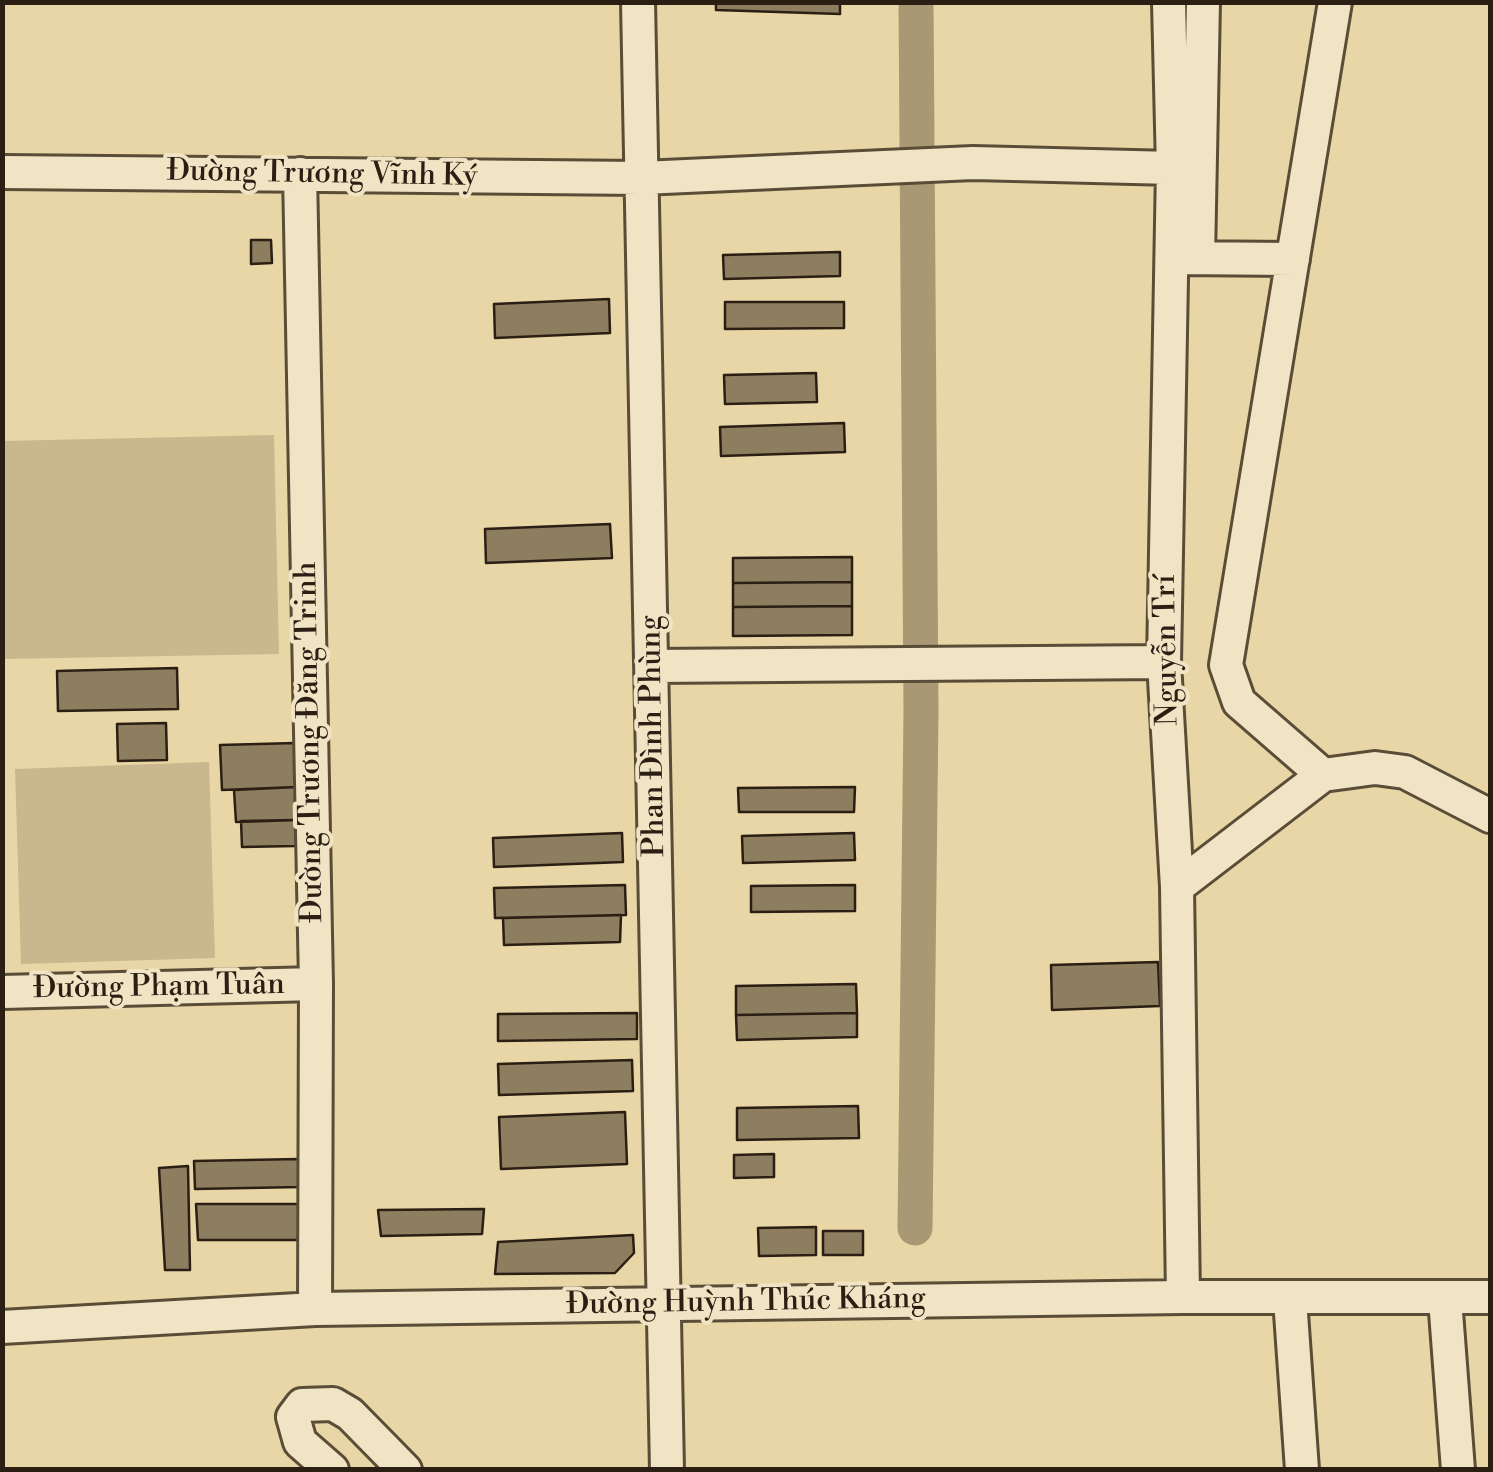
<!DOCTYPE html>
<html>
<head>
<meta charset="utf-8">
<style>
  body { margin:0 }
  #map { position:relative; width:1493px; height:1472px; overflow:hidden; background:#e9d6a6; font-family:"Libre Bodoni",serif }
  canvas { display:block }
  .frame { position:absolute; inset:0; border:5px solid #2b1f14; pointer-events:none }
</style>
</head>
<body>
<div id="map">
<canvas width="1493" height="1472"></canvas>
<div class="frame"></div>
</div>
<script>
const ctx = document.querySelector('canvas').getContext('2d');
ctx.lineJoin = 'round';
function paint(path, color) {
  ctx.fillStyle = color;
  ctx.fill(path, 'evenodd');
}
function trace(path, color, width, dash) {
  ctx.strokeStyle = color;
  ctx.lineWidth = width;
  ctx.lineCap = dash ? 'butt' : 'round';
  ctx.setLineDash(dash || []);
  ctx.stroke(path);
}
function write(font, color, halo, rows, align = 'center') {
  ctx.font = font + ' "Libre Bodoni",serif';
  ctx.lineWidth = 8;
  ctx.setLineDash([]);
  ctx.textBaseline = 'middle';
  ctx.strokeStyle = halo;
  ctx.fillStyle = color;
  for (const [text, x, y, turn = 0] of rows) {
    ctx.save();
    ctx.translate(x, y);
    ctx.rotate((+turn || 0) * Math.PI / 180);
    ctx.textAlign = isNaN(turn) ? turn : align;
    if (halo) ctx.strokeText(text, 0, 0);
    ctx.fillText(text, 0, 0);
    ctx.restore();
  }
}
const green = new Path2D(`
  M274 435 279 654 3 659V441Z
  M209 762 215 958 21 964 15 769Z`);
const canal = new Path2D(`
  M915 1228 921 711 916 2`);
const building = new Path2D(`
  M716 2H840V14L716 10Z
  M251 240H271L272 263 251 264Z
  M840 252V276L724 279 723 255Z
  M609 299 610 333 495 338 494 304Z
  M725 302H844V328L725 329Z
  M816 373 817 402 725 404 724 375Z
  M844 423 845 452 721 456 720 427Z
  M610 524 612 558 486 563 485 529Z
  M852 557V582L733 583V558Z
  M852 582V606L733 607V583Z
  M852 606V635L733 636V607Z
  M177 668 178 709 58 711 57 671Z
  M166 723 167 760 118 761 117 724Z
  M295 743 297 787 222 790 220 745Z
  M297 787 298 820 236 822 234 790Z
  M855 787 854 812H739L738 788Z
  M295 820 296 846 242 847 241 821Z
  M622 833 623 862 494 867 493 838Z
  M854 833 855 860 743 863 742 836Z
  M625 885 626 915 495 918 494 888Z
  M855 885V911L751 912V886Z
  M621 915 620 942 504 945 503 918Z
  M1158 962 1160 1006 1052 1010 1051 965Z
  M856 984 857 1013 736 1015V986Z
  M637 1013V1039L498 1041V1014Z
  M857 1013V1037L737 1040 736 1015Z
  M632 1060 633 1091 499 1095 498 1064Z
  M858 1106 859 1138 737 1140V1108Z
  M625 1112 627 1164 501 1169 499 1117Z
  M774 1154V1177L734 1178V1155Z
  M299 1159 300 1187 195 1189 194 1161Z
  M188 1166 190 1270H165L159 1168Z
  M196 1204H300V1240H198Z
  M484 1209 482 1234 381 1236 378 1210Z
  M816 1227V1255L759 1256 758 1228Z
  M823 1231H863V1255H823Z
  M633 1235 634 1253 615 1273 495 1274 498 1242Z`);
const minor = new Path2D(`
  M638 2 667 1470
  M1169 2 1173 168 1164 662 1177 887 1183 1297
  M2 172 642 178 973 163 1173 168
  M300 174 316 984 315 1309
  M1177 258 1293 259
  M1198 258 1203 2
  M652 666 1164 662
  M1323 775 1239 702 1226 665 1335 2
  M1177 887 1323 775 1375 768 1405 772 1490 816
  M2 992 316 984
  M1290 1299 1302 1470
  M1445 1299 1458 1470
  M2 1327 315 1309 1183 1297H1490
  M332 1470 300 1442 293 1417 302 1405 333 1404 350 1414 405 1470`);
const streetNames = [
  ["Đường Trương Vĩnh Ký",322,175,1],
  ["Nguyễn Trí",1168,650,-91],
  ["Phan Đình Phùng",654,736,-91],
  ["Đường Trương Đăng Trinh",311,742,-91],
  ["Đường Phạm Tuân",159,988,-1],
  ["Đường Huỳnh Thúc Kháng",746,1303,-1]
];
paint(green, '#c9b78d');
trace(canal, '#a89874', 35);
paint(building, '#8e7e60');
trace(building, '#2b1f14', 2.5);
trace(minor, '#5a4d38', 38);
trace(minor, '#f1e4c5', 32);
write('30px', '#2b1f14', '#f1e4c5', streetNames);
</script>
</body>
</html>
